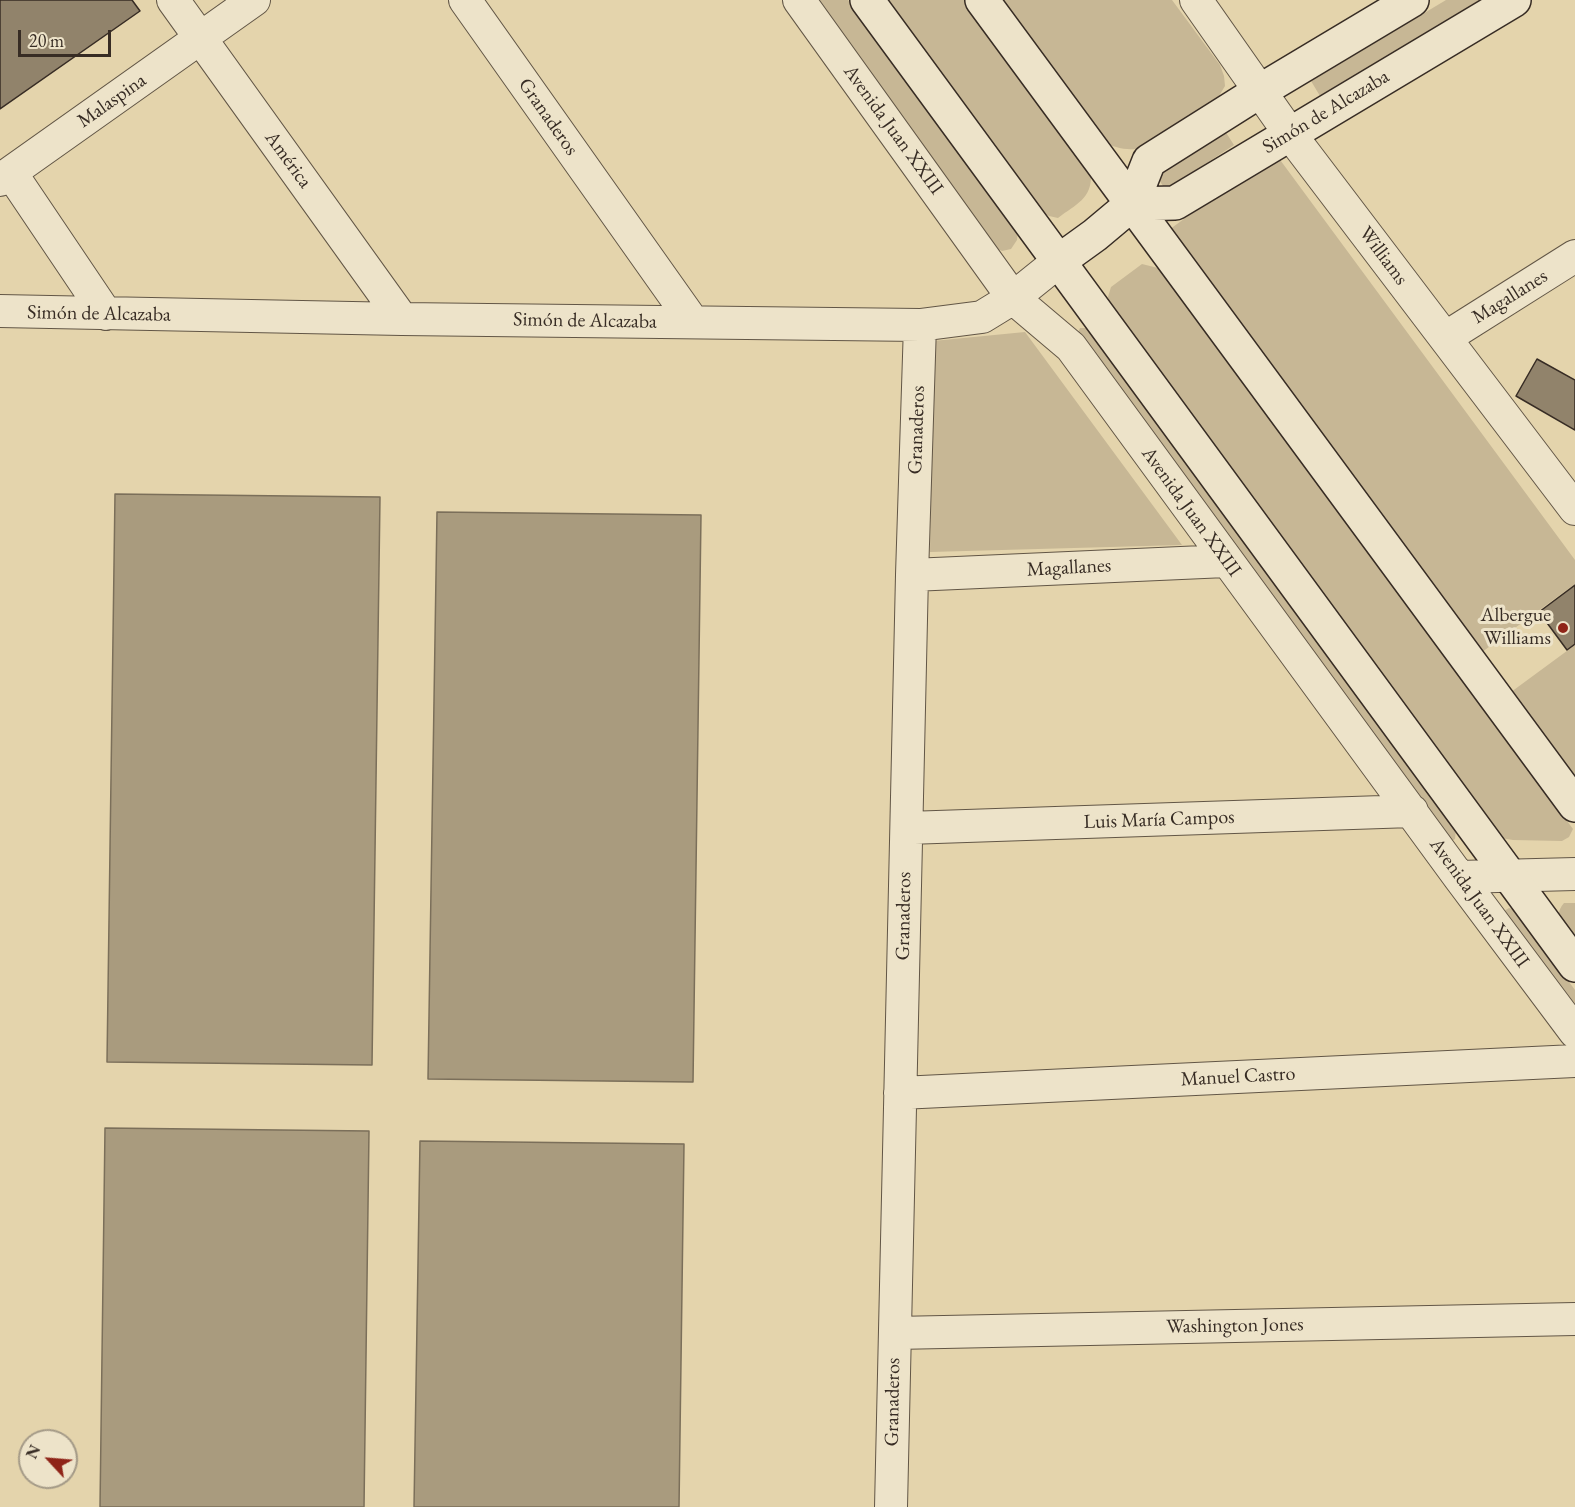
<!DOCTYPE html>
<html>
<head>
<meta charset="utf-8">
<style>
  body { margin:0 }
  #map { position:relative; width:1575px; height:1507px; overflow:hidden; background:#e4d4ac; font-family:"EB Garamond",serif }
  canvas { display:block }
  .north { position:absolute; left:18px; top:1429px; width:60px; height:60px; box-sizing:border-box; background:#ede3c9; border:2px solid #a49a87; border-radius:50%; rotate:296deg; font-size:16px; font-weight:700; line-height:24px; text-align:center; color:#372c24 }
  .north::after { content:''; display:block; margin:auto; width:21px; height:27px; background:#8f2418; clip-path:polygon(50% 0,100% 100%,50% 72%,0 100%) }
  .scale { position:absolute; left:18px; top:30px; width:93px; height:27px; box-sizing:border-box; border:3px solid #372c24; border-top:0; padding-left:8px; font-size:18px; line-height:21px; white-space:nowrap; color:#372c24; -webkit-text-stroke:4px #ede3c9; paint-order:stroke }
</style>
</head>
<body>
<div id="map">
<canvas width="1575" height="1507"></canvas>
<div class="north">N</div>
<div class="scale">20 m</div>
</div>
<script>
const ctx = document.querySelector('canvas').getContext('2d');
ctx.lineJoin = 'round';
function paint(path, color) {
  ctx.fillStyle = color;
  ctx.fill(path, 'evenodd');
}
function trace(path, color, width, dash) {
  ctx.strokeStyle = color;
  ctx.lineWidth = width;
  ctx.lineCap = dash ? 'butt' : 'round';
  ctx.setLineDash(dash || []);
  ctx.stroke(path);
}
function write(font, color, halo, rows, align = 'center') {
  ctx.font = font + ' "EB Garamond",serif';
  ctx.lineWidth = 6;
  ctx.setLineDash([]);
  ctx.textBaseline = 'middle';
  ctx.strokeStyle = halo;
  ctx.fillStyle = color;
  for (const [text, x, y, turn = 0] of rows) {
    ctx.save();
    ctx.translate(x, y);
    ctx.rotate((+turn || 0) * Math.PI / 180);
    ctx.textAlign = isNaN(turn) ? turn : align;
    if (halo) ctx.strokeText(text, 0, 0);
    ctx.fillText(text, 0, 0);
    ctx.restore();
  }
}
const green = new Path2D(`
  M814 0H848L1018 231 1017 240 1011 249 1002 251 993 247Z
  M885 0H964L1091 174C1092 199 1076 204 1058 218L1049 216 1038 209Z
  M999 0H1172L1220 65 1224 76 1225 86 1219 96C1202 107 1151 147 1135 149 1124 150 1112 147 1103 141Z
  M1446 0H1481L1320 96 1311 81Z
  M1225 131 1234 145 1166 190 1156 176Z
  M1275 153 1575 560V584L1478 655 1166 232Z
  M1142 264 1162 269 1573 829 1569 837 1562 841 1513 840 1501 838 1110 309 1108 297 1111 287Z
  M1080 328H1087L1091 332 1456 830 1455 839 1452 841 1077 335Z
  M1025 332 1182 545 930 552 933 341Z
  M1575 645V790L1507 695Z
  M1564 903H1575V941C1565 928 1551 918 1564 903Z
  M1509 908 1515 910 1521 917 1575 990V1014L1504 917V911Z`);
const water = new Path2D(`
  M115 494 380 497 372 1065 107 1062Z
  M437 512 701 515 693 1082 428 1079Z
  M105 1128 369 1131 364 1507H100Z
  M420 1141 684 1144 679 1507H414Z`);
const building = new Path2D(`
  M0 0H132L140 11 0 109Z
  M1537 359 1575 380V430L1516 396Z
  M1575 585V644L1567 650 1539 612Z`);
const street = new Path2D(`
  M173 0 402 319
  M465 0 693 322
  M799 0 1013 298 1071 347 1459 877 1575 1032
  M1196 0 1290 134 1575 509
  M11 173 106 314
  M0 180 254 0
  M0 311 402 319 920 325 982 317 1013 298 1059 261
  M1445 338 1575 256
  M912 575 1226 561
  M907 828 1412 811
  M1459 877 1575 874
  M900 1093 1575 1061
  M895 1333 1575 1319
  M891 1507 912 575 920 325`);
const secondary = new Path2D(`
  M867 0 1575 965
  M982 0 1575 805
  M1132 204 1175 203 1514 0
  M1059 261 1095 235 1132 204 1149 161 1260 91 1412 0`);
const markers = [
  [1563,628,6,"#8f2418"]
];
const streetNames = [
  ["Malaspina",112,101,-35],
  ["Simón de Alcazaba",1326,112,-31],
  ["Granaderos",548,117,55],
  ["Avenida Juan XXIII",893,130,54],
  ["América",288,160,54],
  ["Williams",1383,256,53],
  ["Magallanes",1510,297,-32],
  ["Simón de Alcazaba",99,314,1],
  ["Simón de Alcazaba",585,321,1],
  ["Granaderos",917,430,-88],
  ["Avenida Juan XXIII",1191,512,54],
  ["Magallanes",1069,568,-3],
  ["Luis María Campos",1159,820,-2],
  ["Avenida Juan XXIII",1479,903,54],
  ["Granaderos",904,916,-89],
  ["Manuel Castro",1238,1077,-3],
  ["Washington Jones",1235,1326,-1],
  ["Granaderos",893,1402,-89]
];
const poiNames = [
  ["Albergue",1551,616],
  ["Williams",1551,639]
];
paint(green, '#c7b795');
paint(water, '#a99b7e');
trace(water, '#7b6f5a', 1.5);
paint(building, '#91836b');
trace(building, '#372c24', 1.5);
trace(street, '#625646', 34);
trace(secondary, '#372c24', 36);
trace(street, '#ede3c9', 32);
trace(secondary, '#ede3c9', 33);
for (const [x, y, r, color] of markers) {
  const dot = new Path2D();
  dot.arc(x, y, r, 0, 2 * Math.PI);
  ctx.fillStyle = color;
  ctx.fill(dot);
  trace(dot, '#ede3c9', 2);
}
write('20px', '#372c24', '#ede3c9', streetNames);
write('20px', '#372c24', '#ede3c9', poiNames, 'right');
</script>
</body>
</html>
